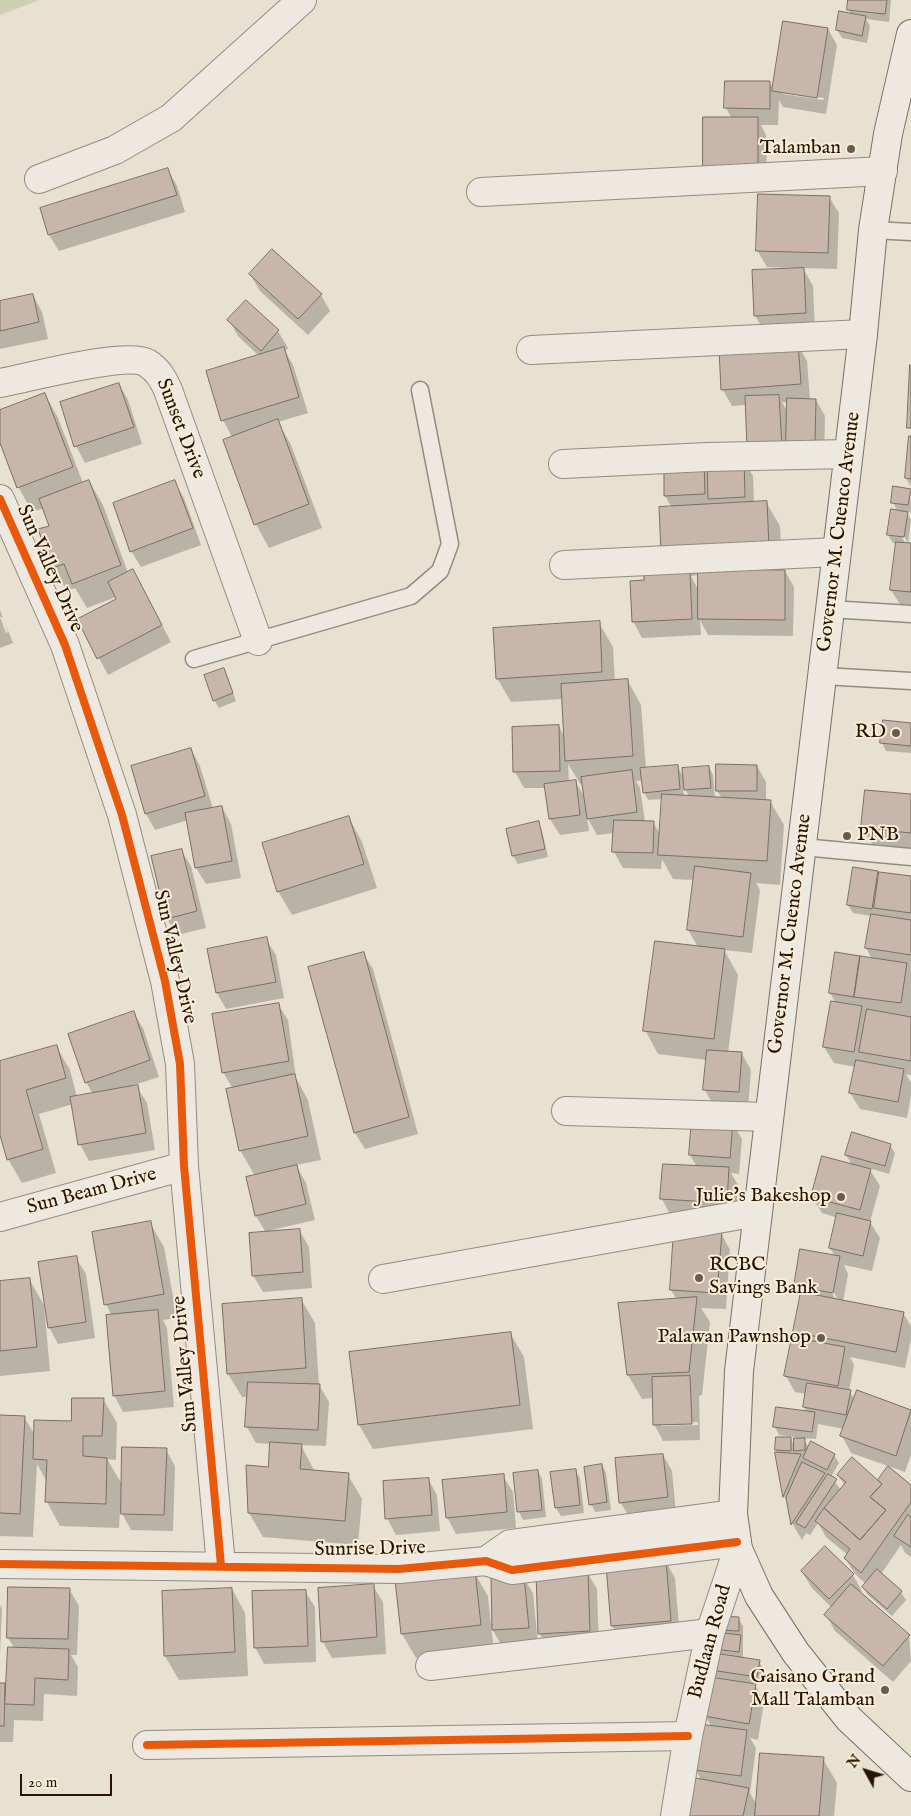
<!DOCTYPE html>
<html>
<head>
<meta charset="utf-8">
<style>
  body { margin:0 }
  #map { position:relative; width:911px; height:1816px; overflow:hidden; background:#e8e0d0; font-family:"IM FELL English",serif }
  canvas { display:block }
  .north { position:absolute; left:841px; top:1746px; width:50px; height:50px; -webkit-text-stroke:4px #f7edda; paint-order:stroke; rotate:309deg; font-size:14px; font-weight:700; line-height:20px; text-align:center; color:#281501 }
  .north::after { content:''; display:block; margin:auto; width:18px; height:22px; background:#281501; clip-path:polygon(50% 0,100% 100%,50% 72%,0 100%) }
  .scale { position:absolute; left:20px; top:1774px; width:92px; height:22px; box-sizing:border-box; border:2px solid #281501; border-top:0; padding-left:6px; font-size:15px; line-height:18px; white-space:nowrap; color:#281501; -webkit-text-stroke:4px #f7edda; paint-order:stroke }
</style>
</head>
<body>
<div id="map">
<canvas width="911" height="1816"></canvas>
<div class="north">N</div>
<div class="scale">20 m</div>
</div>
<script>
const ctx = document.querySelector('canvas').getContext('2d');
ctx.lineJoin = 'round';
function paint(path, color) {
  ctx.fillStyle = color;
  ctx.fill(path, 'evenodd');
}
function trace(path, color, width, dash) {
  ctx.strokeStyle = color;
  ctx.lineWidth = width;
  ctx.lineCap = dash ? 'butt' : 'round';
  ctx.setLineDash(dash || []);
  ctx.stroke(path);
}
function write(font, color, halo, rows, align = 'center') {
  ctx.font = font + ' "IM FELL English",serif';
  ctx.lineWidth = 4;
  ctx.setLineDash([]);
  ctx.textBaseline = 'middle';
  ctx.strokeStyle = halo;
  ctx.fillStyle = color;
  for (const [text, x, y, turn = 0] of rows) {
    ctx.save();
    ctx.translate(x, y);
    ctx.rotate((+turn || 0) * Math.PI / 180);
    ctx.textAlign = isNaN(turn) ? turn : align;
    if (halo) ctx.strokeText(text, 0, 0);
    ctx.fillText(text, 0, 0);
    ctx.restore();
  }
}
const green = new Path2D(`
  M0 0H40L0 15Z`);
const shadow = new Path2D(`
  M850 0H891L889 22 866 19 870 26 867 43 842 38 837 30 840 13 851 15 849 10Z
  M828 29 837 45 826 114 783 107 779 100 778 125H761L766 135 767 182 726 108 769 82 774 89ZM783 92 824 98 823 100 783 94Z
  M168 170 177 186 185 212 59 251 49 235 41 209Z
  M829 197 839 213 837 269 803 268 813 286 815 330 764 332 755 315 797 268 767 267 757 250Z
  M250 274 321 295 330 311 308 335 260 291Z
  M33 295 42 312 48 339 0 349V302Z
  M246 301 278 331 288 348 285 351 293 365 308 413 278 422 291 445 322 528 269 548 256 524 232 437 223 420 259 356 238 336 229 320Z
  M798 345 807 361 810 400H816L825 416 824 460 758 464 746 405 732 406 723 390ZM782 402H788V413Z
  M119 384 128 400 142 444 85 463 76 446Z
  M45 394 58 418 83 483 89 481 103 505 128 573 133 570 171 642 108 675 79 620 118 600 116 597 87 608 75 588 67 591 53 567 51 527 44 508 32 512 19 488 0 439V412Z
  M911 437V487L906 478Z
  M743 459 753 476 754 503 766 502 780 526 782 571H785L794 587 793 636 708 635 700 620 701 635 642 638 633 621 645 581 665 564 672 508 665 496V464ZM699 575V591L691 576Z
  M174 482 184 498 201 545 141 567 131 551Z
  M910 490 911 512H906L911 520 908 543 901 531 899 533 906 544H911V607L901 606 891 590 897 543H893L888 535 898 512 893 502Z
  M0 610 13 643 0 648ZM0 617H3L8 632 6 633Z
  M599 623 613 647 615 682 628 681 641 705 646 769 677 766 684 778 709 767 713 775 715 798H722L717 791 757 766 766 782V801H770L784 825 780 885 756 883 760 890 752 953 724 950 738 975 728 1053 742 1054 751 1070 748 1108 714 1106 705 1090 707 1060 658 1054 645 1030 698 947 688 930 695 880 673 879 662 859 661 869 623 868 614 852V833L597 835 587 817 589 831 560 835 550 819 546 788H524L515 772 559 726 565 738 563 699 511 702 497 678ZM568 764 581 785 584 784 586 799 575 781 569 782ZM643 780 644 792 648 800 663 799 660 834 653 822H645L640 788 636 781ZM683 786 689 796H684Z
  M224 669 236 701 219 708 214 700Z
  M911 724V753L886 751 882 743Z
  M191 749 200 766 213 809 222 807 231 824 241 878 206 884 196 868 188 820 155 830 146 814Z
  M911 796V848L872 844 862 828Z
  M349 818 362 842 377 888 292 915 278 891Z
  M538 823 542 831 548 857 518 864 513 856 507 830Z
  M181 850 191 866 206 928 177 935 167 919 152 857Z
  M877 872 880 876 911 877V1075L906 1074 911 1083V1095L907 1118 860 1109 850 1093 856 1067 834 1063 824 1047 836 1003 830 993 872 959 866 948 872 916 853 913 848 905Z
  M266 939 276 955 284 998 226 1009 217 993 209 950Z
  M363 953 373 969 418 1134 365 1149 355 1133 310 968Z
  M278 1004 288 1020 296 1078 308 1100 321 1160 296 1165 306 1183 315 1220 267 1231 299 1230 309 1247 312 1288 263 1292 253 1275 266 1233 256 1216 255 1176 240 1150 233 1089 223 1072Z
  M133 1012 143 1028 159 1077 131 1086 137 1087 147 1103 155 1150 89 1161 80 1144 73 1104 39 1114 56 1173 22 1183 8 1159 0 1131V1063L56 1046 70 1070 77 1097 93 1094 86 1082Z
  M732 1122 742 1139 739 1174 731 1173 738 1185 736 1219 671 1216 662 1199 664 1165 697 1167 690 1155Z
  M890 1145 895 1153 889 1174 869 1168 880 1186 870 1222 880 1238 872 1271 844 1265 848 1274 843 1302 903 1313 911 1326V1339L905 1368 850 1357 854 1365 849 1391 855 1400 858 1392 911 1411V1455L905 1472 851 1453 842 1436 844 1429 818 1424 816 1439 803 1438 809 1448 834 1455 839 1463 831 1477 841 1490 845 1486 838 1475 879 1482 888 1468 911 1487V1557L905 1553 901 1545 881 1574 901 1592 906 1600 892 1616 868 1595 863 1587 866 1584 855 1574 845 1558 848 1555 826 1537 818 1523 810 1535 806 1533 802 1540 793 1525 788 1503 784 1496 776 1450 790 1438 795 1447 802 1438 779 1435 775 1427 807 1412 804 1407 807 1394 795 1392 786 1376 800 1340 795 1332 801 1297 795 1286 835 1257 830 1248 838 1218 822 1213 812 1197 852 1165 846 1155ZM831 1287 838 1300H836L829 1288Z
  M150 1223 164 1247 177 1318 163 1320 167 1328 174 1407 123 1412 114 1395 112 1316 106 1304Z
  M721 1233 730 1250 726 1309 701 1308 710 1322 702 1395 699 1396 700 1440 663 1441 654 1424 653 1398 642 1399 628 1375 677 1300 671 1290ZM698 1422V1425L661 1426V1423Z
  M76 1258 86 1274 95 1338 58 1344 49 1327Z
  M29 1279 44 1305 50 1371 0 1376V1282Z
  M301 1299 315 1323 319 1385 329 1402 326 1446 301 1445 315 1472 348 1475 362 1499 358 1545 263 1537 249 1513 248 1467 269 1468 271 1444 256 1443 247 1427 248 1397H242L228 1374Z
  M510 1333 524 1357 533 1429 373 1449 359 1425Z
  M103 1399 117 1423 116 1460 107 1459 123 1486 166 1450 175 1466 173 1531 131 1530 120 1510 119 1528 60 1526 47 1502V1482L37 1464 33 1537 0 1536V1416L24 1417 35 1435 72 1422Z
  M663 1455 672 1471 676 1513 630 1518 620 1502Z
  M602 1465 606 1473 611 1510 595 1512 591 1504Z
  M575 1470 580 1478 584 1513 561 1516 556 1508Z
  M538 1471 542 1479 546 1517 523 1520 519 1512Z
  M503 1476 513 1492 516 1528 456 1534 447 1517Z
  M428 1479 437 1495 440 1531 396 1535 387 1518Z
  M666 1562 675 1578 680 1638 622 1642 612 1626 608 1566Z
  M474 1572 488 1596 491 1625 523 1577 533 1593 538 1644 502 1646 491 1627 494 1649 416 1658 402 1634 396 1581Z
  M587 1572 597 1589 599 1648 549 1650 540 1634Z
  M802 1572 853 1575 862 1591 860 1593 909 1636 911 1661 893 1682 835 1631 826 1615 832 1608 812 1588Z
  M373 1586 383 1602 386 1654 332 1658 323 1642Z
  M69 1589 79 1606 77 1655H71L78 1667 77 1696 44 1694 43 1721 14 1720 13 1742H0V1684H7L15 1649 8 1638Z
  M232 1589 245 1613 248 1676 179 1680 165 1656Z
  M305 1591 315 1607 316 1662 264 1664 255 1647Z
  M0 1605 2 1609 0 1654Z
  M738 1618 743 1626V1658L759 1661 763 1669 761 1684 754 1683 764 1702 758 1740 750 1738 756 1748 750 1793 757 1805 823 1759 837 1783 834 1816H690L702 1781 695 1769 712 1727 705 1716 718 1679 712 1670 716 1634Z`);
const building = new Path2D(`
  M848 0H887L885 14 847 10Z
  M839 11 866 16 862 36 836 30Z
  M783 21 828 28 817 98 772 91Z
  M725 81H770V109L724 108Z
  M703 117H758V166L703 167Z
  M168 168 177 195 48 235 40 208Z
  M758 194 830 196 828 253 756 251Z
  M272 249 322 294 298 319 249 274Z
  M804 268 806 313 754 316 752 270Z
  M33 294 39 322 0 331V301Z
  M246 300 279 330 261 351 227 320Z
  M798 343 801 384 721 390 719 349Z
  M284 347 299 397 221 421 206 371Z
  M910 365H911V428H907Z
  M119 383 134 427 74 447 60 402Z
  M45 393 73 467 17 488 0 443V410Z
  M779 395 782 446 747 448 745 396Z
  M787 398 816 399 815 444H786Z
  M278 419 309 504 254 525 223 440Z
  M909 436H911V479L905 478Z
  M744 458 745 497 708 499 707 460Z
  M704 461 705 494 664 496V463Z
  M89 480 121 565 72 584 64 564 52 568 38 529 49 526 39 499Z
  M175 480 193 528 130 552 113 503Z
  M893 486 911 489 908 505 891 503Z
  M767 501 769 547 661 553 659 507Z
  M891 509 908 512 904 537 887 535Z
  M896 542 911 543V592L890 590Z
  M133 569 162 625 97 659 77 619 116 599 108 582Z
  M698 569 785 570V620L698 619Z
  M643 570 690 572 692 619 632 622 630 581 644 580Z
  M600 621 602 672 496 679 493 628Z
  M224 668 233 693 213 701 204 675Z
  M628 679 633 756 565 761 561 684Z
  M883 720 911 723V746L880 743Z
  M559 725 560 771 513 772 512 727Z
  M191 748 205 796 145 814 131 766Z
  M716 764 757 765V791H716Z
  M678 765 680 789 643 793 640 768Z
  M709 766 711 788 684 790 682 768Z
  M632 770 637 812 587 819 581 777Z
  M576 780 580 815 549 819 544 784Z
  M865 790 911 794V833L861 828Z
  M662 794 771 800 767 861 658 855Z
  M222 806 232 861 195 868 185 813Z
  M349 816 364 864 277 892 262 843Z
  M614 820 654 821 653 853 612 852Z
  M539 821 545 849 512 856 506 829Z
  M182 849 197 911 166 919 151 856Z
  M695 866 751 873 743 937 687 930Z
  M853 867 878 871 872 909 847 905Z
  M879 872 911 876V913L874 908Z
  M871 914 911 920V955L865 948Z
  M267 937 276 982 216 993 207 949Z
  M655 941 725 949 714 1039 643 1031Z
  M364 952 409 1117 354 1133 308 967Z
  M835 952 860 956 854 997 829 993Z
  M860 956 907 963 901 1003 854 997Z
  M831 1001 862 1006 854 1052 823 1047Z
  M279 1003 289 1061 222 1073 212 1014Z
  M867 1009 911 1017V1061L859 1052Z
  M134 1011 150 1060 85 1083 68 1034Z
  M57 1045 66 1078 26 1090 43 1149 7 1160 0 1135V1061Z
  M707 1050 742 1052 739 1092 703 1090Z
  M856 1060 904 1069 898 1102 849 1093Z
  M295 1074 308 1136 239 1151 226 1089Z
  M138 1085 146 1133 78 1145 70 1097Z
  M692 1118 733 1121 730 1158 689 1155Z
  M852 1132 891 1144 885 1166 845 1155Z
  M822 1156 871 1169 860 1210 811 1197Z
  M663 1164 729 1167 727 1203 660 1199Z
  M297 1165 306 1204 255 1216 246 1177Z
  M837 1213 871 1221 863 1256 829 1248Z
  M151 1221 164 1294 104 1305 92 1232Z
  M300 1229 303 1272 252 1276 249 1233Z
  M674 1229 722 1232 717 1293 670 1290Z
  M800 1249 840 1256 833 1293 794 1286Z
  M77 1256 86 1322 48 1328 38 1262Z
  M30 1278 37 1347 0 1351V1281Z
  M801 1292 904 1312 896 1352 793 1332Z
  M697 1297 689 1372 627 1375 618 1303Z
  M302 1298 306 1368 227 1374 222 1304Z
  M158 1310 165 1391 113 1396 106 1315Z
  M511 1332 520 1405 358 1425 349 1352Z
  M792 1337 845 1347 838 1386 784 1376Z
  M690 1376 692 1424 653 1425 652 1377Z
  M248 1382 320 1384 318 1430 245 1427Z
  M807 1383 851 1390 846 1415 803 1407Z
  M857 1390 911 1410 896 1456 840 1436Z
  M72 1398H104L102 1436H83V1456L107 1458 106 1504 45 1502 47 1460 33 1459 34 1420 71 1421Z
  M776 1407 815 1412 812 1432 773 1427Z
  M0 1415 25 1416 20 1514 0 1513Z
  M776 1437H791V1451L775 1450Z
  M794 1438H805V1450L794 1451Z
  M811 1441 835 1454 827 1470 803 1458Z
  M270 1442 302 1444 300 1469 349 1473 345 1521 248 1513 246 1465 268 1467Z
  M122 1447 167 1448 164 1515 121 1514Z
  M775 1452 801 1454 783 1497Z
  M663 1454 668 1497 619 1503 615 1458Z
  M852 1457 882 1484 870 1497 886 1510 860 1540 824 1508 846 1482 837 1475Z
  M802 1462 825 1473 791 1525 786 1498Z
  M602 1464 607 1502 589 1505 584 1467Z
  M888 1466 911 1485V1502L861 1573 844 1558 850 1549 815 1521 824 1508 860 1540 886 1510 870 1497 882 1484 878 1480Z
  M576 1469 580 1505 555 1508 550 1472Z
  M538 1470 542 1510 517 1512 513 1473Z
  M504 1474 507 1512 446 1518 442 1480Z
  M828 1474 837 1479 805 1528 796 1523Z
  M429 1478 432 1515 385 1519 383 1481Z
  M908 1515 911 1517V1547L894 1536Z
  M825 1546 854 1574 829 1599 801 1571Z
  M666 1560 671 1621 611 1626 606 1565Z
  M877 1569 902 1591 887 1609 862 1587Z
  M475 1570 481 1625 401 1634 395 1580Z
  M588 1571 590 1631 538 1634 536 1573Z
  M524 1576 529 1628 492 1630 491 1578Z
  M374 1584 377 1637 321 1642 318 1588Z
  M851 1584 910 1635 883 1666 824 1615Z
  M8 1587 70 1588 68 1639 7 1638Z
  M232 1588 235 1652 164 1656 162 1591Z
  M306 1590 308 1646 254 1648 252 1591Z
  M717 1616 739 1617V1631L716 1630Z
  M715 1632 741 1635 739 1652 714 1649Z
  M8 1647 69 1649 68 1680 35 1678 34 1705 5 1704Z
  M714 1653 760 1660 757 1677 711 1670Z
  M710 1677 756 1684 749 1724 704 1716Z
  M0 1683H5L4 1726H0Z
  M699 1724 747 1730 741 1776 694 1770Z
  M760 1753 824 1757 819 1816H755Z
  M696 1778 749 1788 743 1816H689Z`);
const service = new Path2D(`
  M873 230 911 232
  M830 609 911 614
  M194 659 411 596 440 571 450 544 420 390
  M823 676 911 681
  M802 847 911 857`);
const minor = new Path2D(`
  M39 179 115 150 171 118 302 0
  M481 192 883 171
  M531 350 863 334
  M0 383C28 378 127 351 147 363 158 370 163 379 168 390L258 641
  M563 464 707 457 848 454
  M0 499 65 645 122 815 165 981 180 1064 184 1166 221 1565
  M564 565 836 552
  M566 1111 768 1117
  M0 1217 184 1166
  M383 1279 757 1212
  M486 1561 510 1544 733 1514
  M0 1564 399 1569 486 1561 512 1570 737 1542
  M430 1666 710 1633
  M147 1745 688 1736`);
const tertiary = new Path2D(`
  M675 1816 688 1736 710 1633 738 1549`);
const secondary = new Path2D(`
  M911 34 888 134 873 230 863 334 739 1371 733 1514 738 1549 759 1596 796 1653 849 1719 911 1777`);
const cycleway = new Path2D(`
  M0 499 65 645 122 815 165 981 180 1064 184 1166 221 1565
  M0 1564 399 1569 486 1561 512 1570 737 1542
  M147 1745 688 1736`);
const markers = [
  [851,149,5,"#6b5c49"],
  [896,733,5,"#6b5c49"],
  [847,836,5,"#6b5c49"],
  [841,1197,5,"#6b5c49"],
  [699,1278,5,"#6b5c49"],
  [821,1338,5,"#6b5c49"],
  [885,1690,5,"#6b5c49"]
];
const poiNames = [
  ["Talamban",841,149],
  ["RD",886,733],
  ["PNB",857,836,"left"],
  ["Julie's Bakeshop",831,1197],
  ["RCBC",709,1266,"left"],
  ["Savings Bank",709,1289,"left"],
  ["Palawan Pawnshop",811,1338],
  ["Gaisano Grand",875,1678],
  ["Mall Talamban",875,1701]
];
const streetNames = [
  ["Sunset Drive",180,429,69],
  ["Governor M. Cuenco Avenue",840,532,-83],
  ["Sun Valley Drive",49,569,66],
  ["Governor M. Cuenco Avenue",791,934,-83],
  ["Sun Valley Drive",174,957,77],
  ["Sun Beam Drive",92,1192,-15],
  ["Sun Valley Drive",186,1364,-95],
  ["Sunrise Drive",370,1550,-1],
  ["Budlaan Road",711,1642,-75]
];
paint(green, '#cbd1b2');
paint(shadow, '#0003');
paint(building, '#c8b6aa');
trace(building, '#777065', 1);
trace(service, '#938c80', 19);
trace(minor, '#938c80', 30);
trace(tertiary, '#938c80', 30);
trace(secondary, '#777065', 30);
trace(service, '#ede8e0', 16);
trace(minor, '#ede8e0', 28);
trace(tertiary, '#ede8e0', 28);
trace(secondary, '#ede8e0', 28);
trace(cycleway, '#e8590c', 8);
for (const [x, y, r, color] of markers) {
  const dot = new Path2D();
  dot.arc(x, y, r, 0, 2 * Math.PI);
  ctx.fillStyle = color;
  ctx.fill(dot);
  trace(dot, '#f7edda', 2);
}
write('20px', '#281501', '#f7edda', poiNames, 'right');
write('20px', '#281501', '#f7edda', streetNames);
</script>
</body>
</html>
